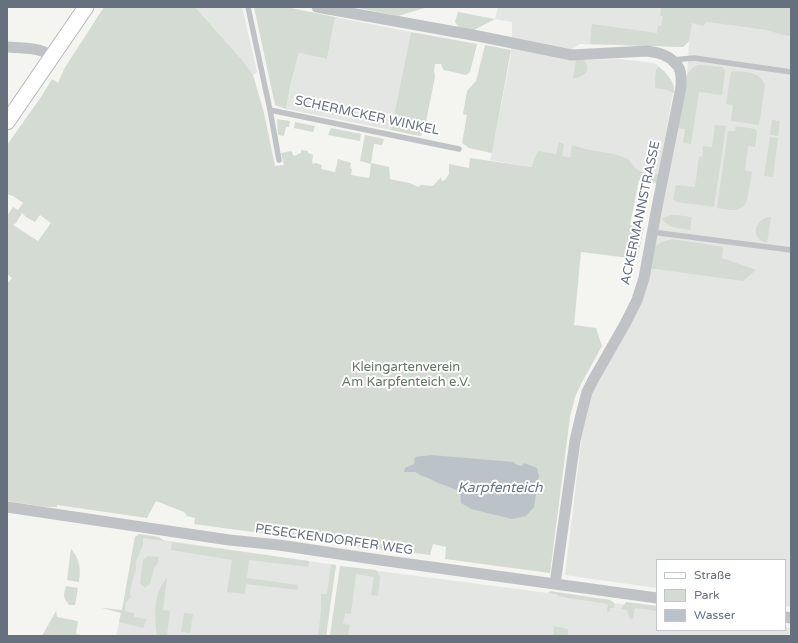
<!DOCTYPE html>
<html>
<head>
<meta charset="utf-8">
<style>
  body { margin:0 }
  #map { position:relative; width:798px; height:643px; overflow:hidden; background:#f4f4f1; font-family:"Varela Round",sans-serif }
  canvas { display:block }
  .frame { position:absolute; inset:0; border:8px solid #66707f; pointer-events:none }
  .legend { position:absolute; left:656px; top:559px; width:130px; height:72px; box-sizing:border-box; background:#fff; border:1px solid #c2c6cc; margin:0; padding:5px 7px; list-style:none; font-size:12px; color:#66707f }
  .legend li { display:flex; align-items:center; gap:8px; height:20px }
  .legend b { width:20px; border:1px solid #c2c6cc }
</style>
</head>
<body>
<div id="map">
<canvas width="798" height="643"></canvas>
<div class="frame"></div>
<ul class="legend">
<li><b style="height:5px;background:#fff"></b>Straße</li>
<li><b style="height:11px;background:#d4dbd2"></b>Park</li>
<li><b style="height:11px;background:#bcc3c8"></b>Wasser</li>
</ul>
</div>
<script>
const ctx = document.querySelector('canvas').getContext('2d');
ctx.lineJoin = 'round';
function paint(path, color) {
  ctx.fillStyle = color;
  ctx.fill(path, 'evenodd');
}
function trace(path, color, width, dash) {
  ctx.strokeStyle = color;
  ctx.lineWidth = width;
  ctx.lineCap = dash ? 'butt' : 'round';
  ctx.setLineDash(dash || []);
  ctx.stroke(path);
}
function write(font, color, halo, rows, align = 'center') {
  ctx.font = font + ' "Varela Round",sans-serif';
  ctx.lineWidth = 4;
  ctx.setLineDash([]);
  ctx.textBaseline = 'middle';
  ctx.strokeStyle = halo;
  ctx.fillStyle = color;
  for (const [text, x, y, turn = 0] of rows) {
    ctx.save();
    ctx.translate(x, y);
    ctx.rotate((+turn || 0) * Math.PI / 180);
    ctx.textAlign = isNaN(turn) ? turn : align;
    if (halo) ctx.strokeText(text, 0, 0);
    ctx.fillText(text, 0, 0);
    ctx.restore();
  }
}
const built = new Path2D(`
  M195 7H242L257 72 253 75 243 61Z
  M498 7H726L791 17V607L785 606V560H657V588L565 575 583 426V423L595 384 620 344 665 187 687 76 689 42 683 47 580 44 572 49 512 37V22L495 19Z
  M335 17 411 32 391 130 286 109 291 82 299 53 327 59Z
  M511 48 576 60 620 59 647 62 656 64 667 74 674 87 657 183 534 160 533 167 490 160 494 142 511 55Z
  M135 536 336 565 326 636H116L122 611Z
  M340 566 548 593 563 596 657 609V630H785V627L791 628V636H330Z`);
const green = new Path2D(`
  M104 7H195L243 61 253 75 264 113 275 166 284 165 281 153 291 151 294 156 301 153V150L308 151V153L313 155 312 162 313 164 316 163 322 165 321 169 335 172 338 159 351 163 350 168 352 169 351 175 369 178 371 164 360 161 365 135 384 139 382 145 374 144 371 163 389 167 390 179 409 183 419 187 420 185 433 186 441 177 442 181 445 180 449 174V164L469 168 470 158 532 167 534 160 538 151 556 154 559 142 564 144 562 156 570 157 572 145 585 149 614 154 628 159 636 169 641 172 658 174 657 183 639 180 630 225 644 228 637 259 581 252 574 325 596 328 602 346 581 384 575 397 570 417 550 573 445 559 446 547 433 544 430 555 407 552V554L371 548 194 524 195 518 187 516 184 512 156 501 147 518 57 505V507H46L7 501V284L12 278 7 274V216L13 207 18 210 23 203 13 196 7 194V145L41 97 52 79 58 83 64 69ZM22 213 26 217 35 222 40 215 51 223 38 241 13 225 16 223Z
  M254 7H286L335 17 327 59 299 53 291 82 286 109 275 105Z
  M354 7H428L398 16Z
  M656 7H791V36L783 35 767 30 708 22H706L703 26 692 23 689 41 683 47 590 44 592 24 657 33 658 26H661L663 16H660L661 8Z
  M458 12 495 19 472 31C463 30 460 30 455 22Z
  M411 32 477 44 470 72 466 75 444 70 443 69 441 64H435L434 70 435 77 424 131 420 136 391 130Z
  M485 45 511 50 492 153 469 148 462 143 467 115 463 114 467 91 476 81Z
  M576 60H584C592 70 584 78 573 78Z
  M700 65 722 67 724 69 725 72 722 95 699 92 691 144 683 143 685 129 677 128 687 76C689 70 693 66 700 65Z
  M659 67C667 74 675 81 674 93L667 90 655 88V81L656 69Z
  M733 71C746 72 759 71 765 85L759 125 731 121 733 105 726 104 731 72Z
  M277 119 290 121 289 127H286L284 136 278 135Z
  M772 120 780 121 778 136 770 135Z
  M295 122 315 126 313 132 294 128Z
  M715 125 726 126 714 207 677 202 673 199 676 185 695 187 699 156 702 157 703 146 712 147Z
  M736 126 755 129 757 132 755 147 748 146 745 171 752 172 747 200C742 214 729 210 717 208L728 131H735Z
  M331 128 361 134 360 141 328 135Z
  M770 137 778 138 773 177 764 176Z
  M671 215H676L692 217 690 230C680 228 670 229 663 220V218Z
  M767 217H771L767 243C751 239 753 223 767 217Z
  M672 239 723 247 722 258 756 270 743 281 649 268 653 248 662 242Z
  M139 534 159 537 164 541 143 538V545L136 561V570L133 578 130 592 131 597 126 602 125 611 134 613V617L147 619 143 628 119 622 121 613 102 608H104L122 610 135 537Z
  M172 542 309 561 308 567 249 560 247 578 298 585V590L246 584 245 594 227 592 232 560 171 550Z
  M71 549C80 559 81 569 79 582L67 580Z
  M148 556 159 557 158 563 155 566 150 583 145 588 140 583 143 560Z
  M331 564 336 565 326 636H318L321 611V594H327Z
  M340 566 376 570 380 577 378 596 371 595 374 577 356 574 351 614 345 613 343 623 350 625 348 636H330Z
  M167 578 163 610 170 611 167 636H157C154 617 153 593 167 578Z
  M66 586 78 588 75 605H69C63 597 63 596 66 586Z
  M550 591 610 600 614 603V608H610V611L608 612 607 611 608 604 568 598 558 596V595L548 593Z
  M626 602 657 606V611L635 608 633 619H630L627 610 621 609Z
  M56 611 57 617 78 621 76 634 88 636H42Z
  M184 613 193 614 190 633 181 632Z
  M554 626 568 629V636H553Z`);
const water = new Path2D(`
  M431 455 514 462 515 464 522 466 524 463 537 468 539 476 534 507 526 516 512 519 471 509 461 503 460 492 449 487 438 483 428 478 420 475 415 472H404L405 468 414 464 415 457Z`);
const service = new Path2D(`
  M248 7 270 110 459 149
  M672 60 694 58 791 72
  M270 110 279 160
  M652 232 791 250`);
const minor = new Path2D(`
  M317 7 478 36 572 55 647 51C659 53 667 54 675 63 676 64 679 67 679 68 682 74 681 81 681 87L657 207 644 278 637 300 625 324 593 380 587 392 580 419 575 441 555 584
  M7 47C22 48 39 47 52 56
  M7 507 229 540 279 545 373 559 657 598
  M785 617 791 618`);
const secondary = new Path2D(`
  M7 122 86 7`);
const streetNames = [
  ["SCHERMCKER WINKEL",367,116,12],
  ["ACKERMANNSTRASSE",641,213,-78],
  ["PESECKENDORFER WEG",334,540,8]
];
const parkNames = [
  ["Kleingartenverein",406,368],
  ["Am Karpfenteich e.V.",406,383]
];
const waterNames = [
  ["Karpfenteich",500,488]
];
paint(built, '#e4e6e4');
paint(green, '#d4dbd2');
paint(water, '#bcc3c8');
trace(secondary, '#b5b8bd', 17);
trace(service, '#c0c3c6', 5.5);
trace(minor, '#c0c3c6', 11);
trace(secondary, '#fff', 15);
write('13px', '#66707f', '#fff', streetNames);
write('13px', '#657764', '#fff', parkNames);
write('italic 14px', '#677783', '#fff', waterNames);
</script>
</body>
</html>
